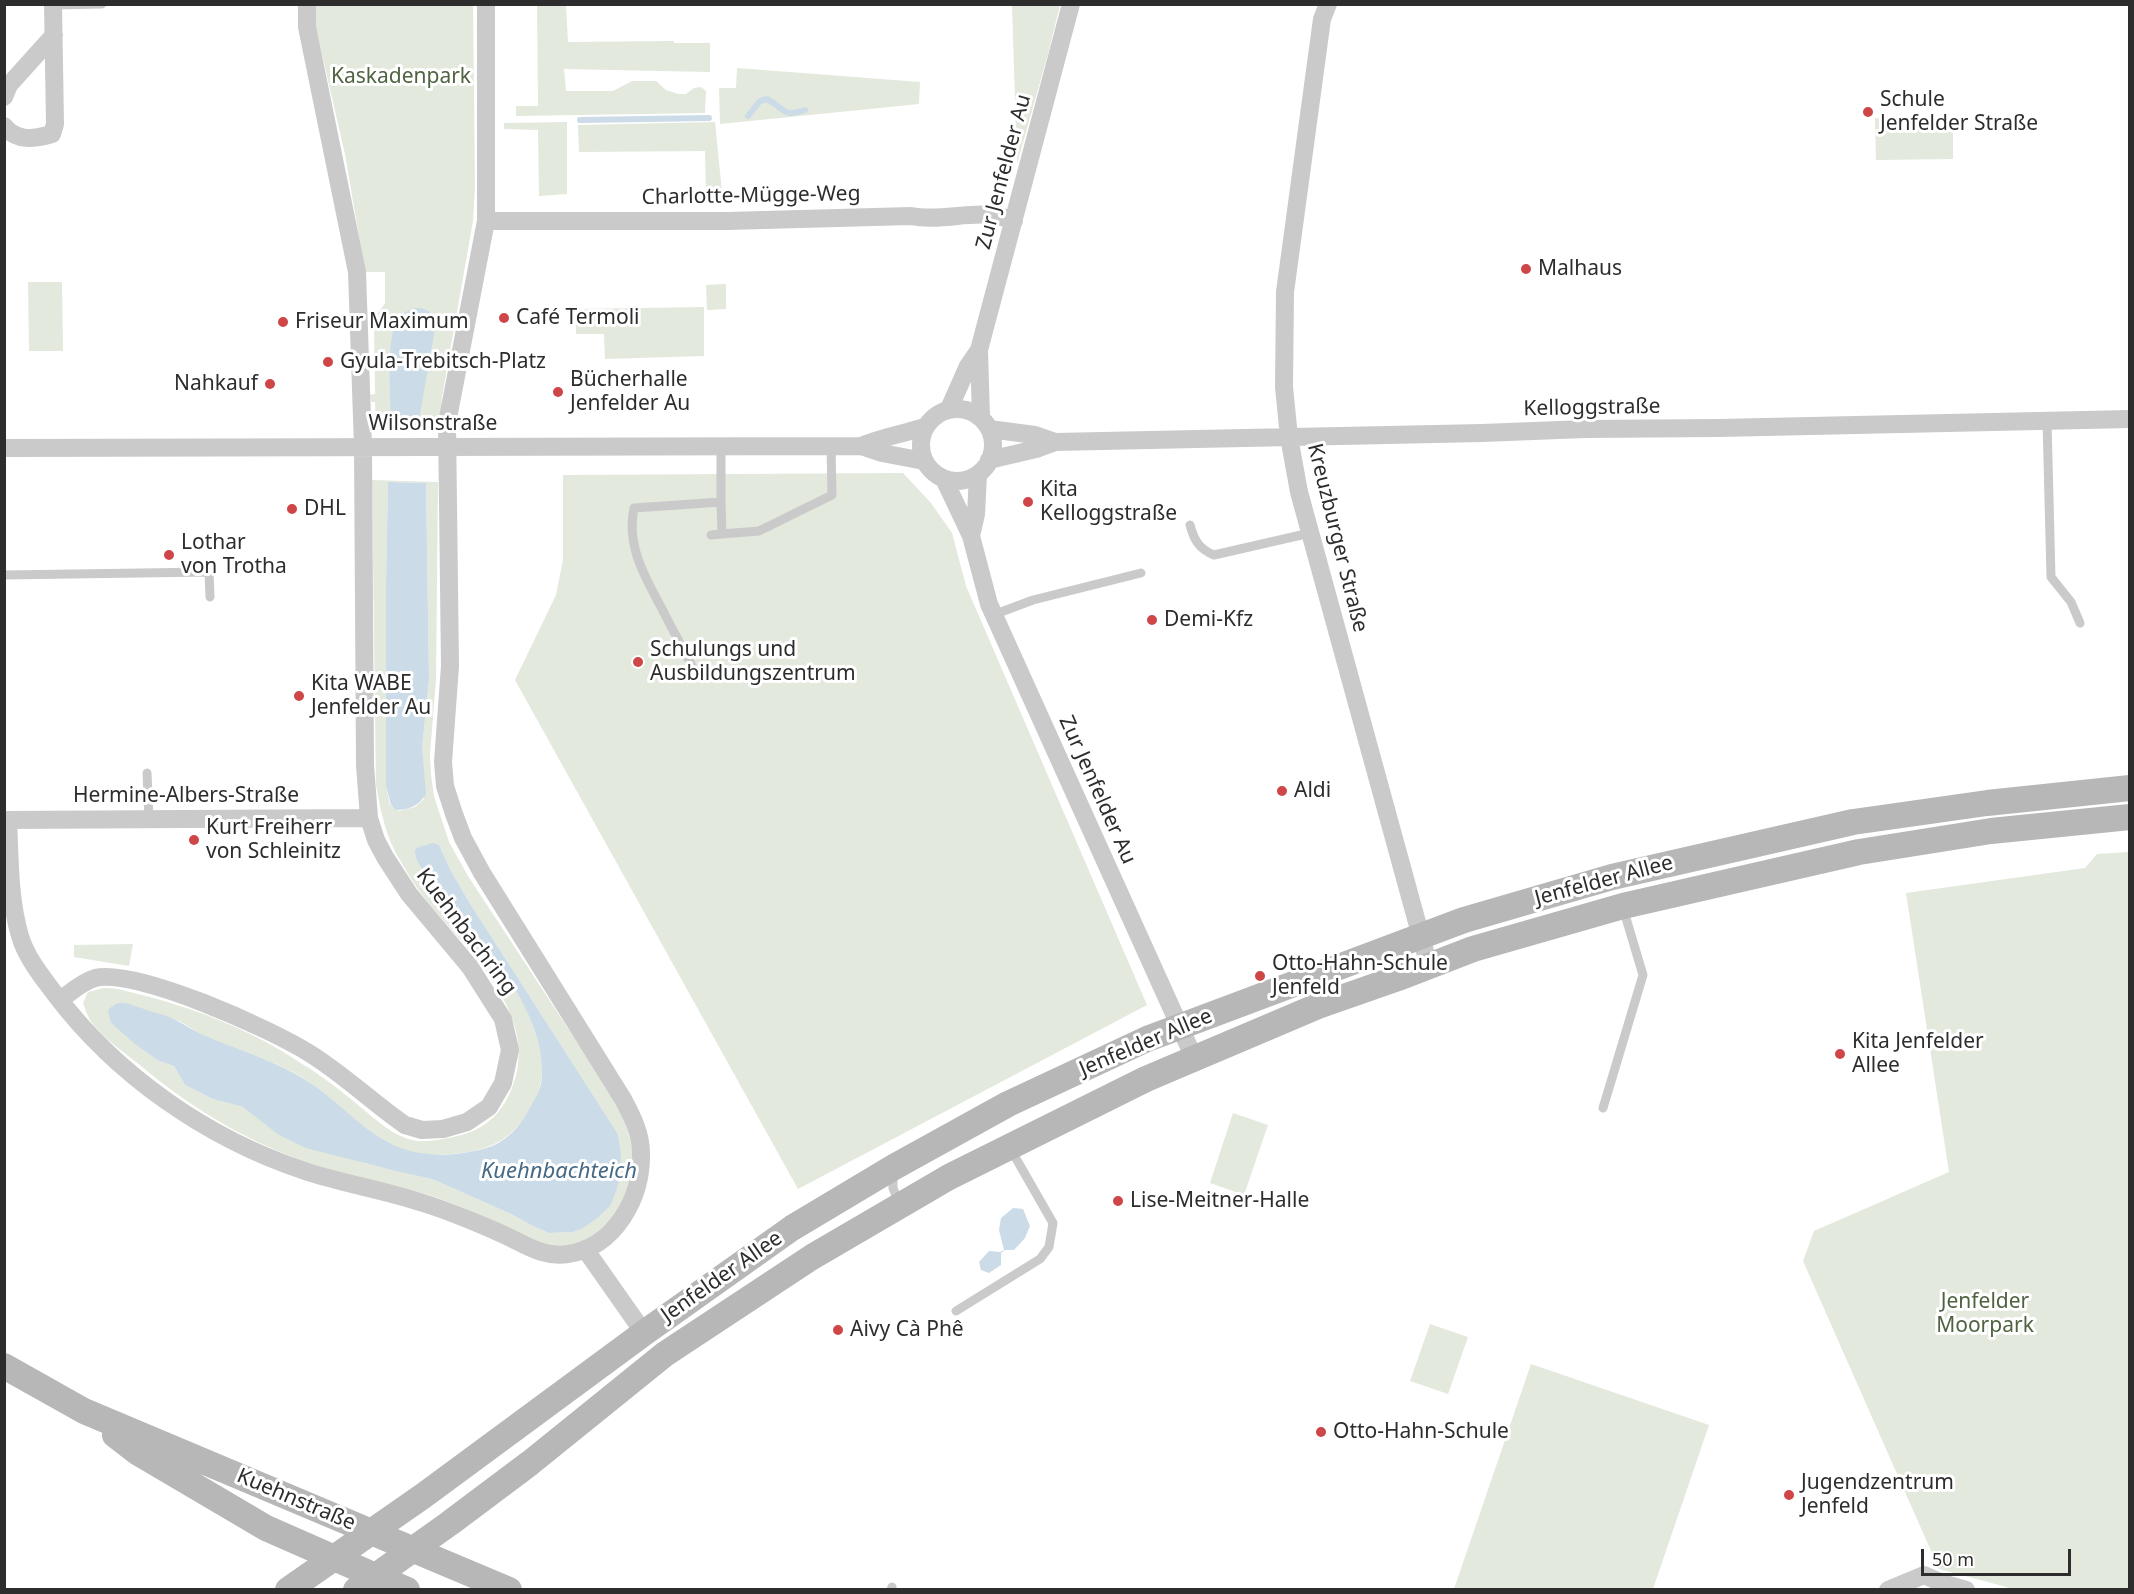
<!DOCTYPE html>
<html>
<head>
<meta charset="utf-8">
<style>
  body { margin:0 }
  #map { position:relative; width:2134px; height:1594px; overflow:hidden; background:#fff; font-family:"Noto Sans",sans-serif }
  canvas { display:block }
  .frame { position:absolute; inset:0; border:6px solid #2d2d2d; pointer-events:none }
  .scale { position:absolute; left:1921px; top:1549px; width:150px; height:27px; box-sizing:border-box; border:3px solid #2d2d2d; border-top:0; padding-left:8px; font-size:18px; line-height:21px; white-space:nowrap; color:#2d2d2d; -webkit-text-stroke:4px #fff; paint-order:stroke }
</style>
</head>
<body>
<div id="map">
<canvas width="2134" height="1594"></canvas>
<div class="frame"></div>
<div class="scale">50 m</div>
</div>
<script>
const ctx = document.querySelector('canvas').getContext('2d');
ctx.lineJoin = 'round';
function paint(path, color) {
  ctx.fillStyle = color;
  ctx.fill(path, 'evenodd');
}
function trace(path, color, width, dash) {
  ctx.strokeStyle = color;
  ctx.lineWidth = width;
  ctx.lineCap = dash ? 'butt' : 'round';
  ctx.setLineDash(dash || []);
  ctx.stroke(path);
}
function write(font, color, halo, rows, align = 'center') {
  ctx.font = font + ' "Noto Sans",sans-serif';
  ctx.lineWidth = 6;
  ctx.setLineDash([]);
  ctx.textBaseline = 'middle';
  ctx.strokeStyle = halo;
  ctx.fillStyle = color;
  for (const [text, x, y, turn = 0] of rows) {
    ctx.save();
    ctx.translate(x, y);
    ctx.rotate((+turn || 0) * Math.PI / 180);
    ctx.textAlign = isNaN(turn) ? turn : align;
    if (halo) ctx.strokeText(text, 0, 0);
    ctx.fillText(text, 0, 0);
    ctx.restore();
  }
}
const green = new Path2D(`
  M314 5H473L475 187 473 221 442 397 439 428 376 426 375 402H371L370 395 375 394 374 323 377 315 385 303V272H365L345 154 314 20Z
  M537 5H566L568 42 674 41V43H710V72L564 69 566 91H613L632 81H656L666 90 678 94H686L694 88 701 87 706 91 705 113 516 116V106H538Z
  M1012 5H1060L1048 54 1017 164Z
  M737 68 920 82 919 104 720 124 719 88H736Z
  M1953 117V159L1876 160 1875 118Z
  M567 122V194L539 196 538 130 504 129V123Z
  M715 122 722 192 706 191 705 151 579 152 578 125Z
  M28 282H62L63 351H29Z
  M726 284V309L707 310 706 285Z
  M704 307V356L605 359 604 334H576V309Z
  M903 473 931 503 952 533 966 586 1147 1005 798 1189 515 680 556 595 563 560V475Z
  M372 480 438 482 436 680 430 754 431 774 434 796 449 842 468 876 613 1097C622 1116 633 1137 633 1159 633 1189 617 1221 592 1239 579 1247 560 1247 546 1246 510 1230 475 1211 438 1198 403 1186 367 1180 332 1170 261 1150 197 1113 141 1066 124 1052 102 1038 90 1020 87 1015 85 1008 83 1003L88 992C94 991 100 988 106 988 119 988 133 993 146 996 199 1010 253 1031 299 1062 316 1072 332 1084 347 1096 370 1113 397 1145 428 1141 464 1137 492 1130 509 1095 547 1017 466 951 423 896 415 886 408 874 401 862 386 838 381 813 376 785ZM388 482 426 483 429 680 422 748 424 799 415 807 399 811 390 805 386 786V584ZM439 845 451 871 469 902 618 1134 621 1153 573 1232 549 1233 533 1226 509 1213 432 1179 364 1163 243 1107 213 1099 185 1085 174 1066 159 1061 111 1023C128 1022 154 1017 170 1018 182 1020 195 1032 206 1037 240 1052 280 1061 310 1083 344 1108 372 1142 415 1153 426 1155 439 1155 451 1154 492 1151 514 1139 534 1102 541 1087 545 1070 541 1053 533 1011 506 972 480 938 472 927 461 918 454 907 448 897 442 858 439 845Z
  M2129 852V1589H2014L1939 1569 1803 1261 1814 1231 1949 1172 1906 893 2085 868 2097 854Z
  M133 944 129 966 74 957V945Z
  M1233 1113 1268 1125 1244 1195 1210 1183Z
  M1430 1324 1468 1337 1448 1394 1410 1381Z
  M1531 1364 1709 1425 1653 1589H1454Z`);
const water = new Path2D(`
  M414 308C430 308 434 313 435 329L418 425H391C391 401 385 337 398 319 402 313 408 311 414 308Z
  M388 482 426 483 429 680 422 748 426 794C419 806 409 810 396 810L391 805 386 786V584Z
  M433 843 439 845 451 871 469 902 618 1134 621 1153 620 1174 617 1189 610 1206 596 1219 583 1228 573 1232 549 1233 533 1226 509 1213 432 1179 396 1171 306 1148 279 1135 243 1107 213 1099 185 1085 174 1066 159 1061 135 1044 111 1023 108 1010C113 1006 117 1002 124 1003 130 1003 136 1007 141 1008 151 1012 162 1014 172 1018 184 1024 195 1032 208 1037 240 1051 277 1061 307 1081 342 1103 367 1138 407 1150 433 1158 467 1155 492 1146 511 1138 523 1122 532 1104 537 1096 542 1085 542 1075 546 1011 479 938 441 891 433 881 414 864 415 850L419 847Z
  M1013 1208 1023 1209 1030 1226 1025 1238 1014 1250H1005L1001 1253V1265L989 1273 981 1270 979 1262 989 1251 1000 1252 1004 1250 999 1230 1001 1218Z`);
const stream = new Path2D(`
  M748 116 760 101 767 99C785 108 781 118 805 110
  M580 120 709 118`);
const lane = new Path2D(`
  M53 5 102 4
  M2047 421 2051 577 2071 602 2080 623
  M1190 525C1194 540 1199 549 1214 555L1310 533
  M722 534 759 531 832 495 831 446
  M711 535 722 534 721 502
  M4 575 209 572 210 597
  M993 615 1033 600 1141 573
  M693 668C683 648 672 629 662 609 645 577 626 546 634 508L721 502V446
  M147 773 149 819
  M1603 1108 1643 975 1623 908
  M893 1173V1188L900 1205
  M956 1311 1040 1259 1049 1247 1053 1223 1010 1148
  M891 1590 892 1587`);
const street = new Path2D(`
  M1328 4 1322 19 1285 292 1284 387 1289 437 1299 492 1429 966
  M4 97 9 85 54 35
  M4 126C17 142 34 139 52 134L55 124 53 4
  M486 221H727L911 216C944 223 982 206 1014 221
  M979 350 981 417
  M921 445a36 36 0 1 1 72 0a36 36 0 1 1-72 0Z
  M949 409 968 366 979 350 1071 4
  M989 429 1035 435 1055 442
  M861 446C882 437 903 434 924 427
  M4 448 861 446 882 453 924 461
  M989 460 1036 449 1055 442 1482 433 1585 429 1719 428 2130 419
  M944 479 971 536 989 604 1194 1058
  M971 536 976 514 978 475
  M4 820 369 818
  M8 820C10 858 9 899 20 936 26 957 42 977 55 994 117 1076 208 1139 305 1171 344 1184 384 1190 423 1203 449 1211 475 1222 500 1233 523 1243 541 1258 568 1254 615 1247 642 1198 641 1153 641 1133 632 1116 623 1099L482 873 463 838 454 814 445 786 443 762 450 666 447 423 486 221V4
  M60 1000C71 992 82 982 95 978 136 968 271 1029 309 1053 343 1074 372 1102 405 1125L422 1130 443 1129 467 1122 489 1107 503 1083 510 1050 503 1019 470 967 409 894 385 857 376 840 369 818 365 765 363 447 357 272 307 27V4
  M585 1249 644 1333
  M1888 1590 1924 1575 1942 1583 1966 1590`);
const secondary = new Path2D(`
  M4 1366 84 1411 509 1590
  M115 1435 137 1452 266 1528 407 1590
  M288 1590 423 1496 644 1333 792 1228 894 1167 1008 1104 1147 1039 1464 920 1612 877 1853 822 1987 803 2130 788
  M356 1590 450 1523 530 1463 665 1354 812 1257 949 1177 1146 1079 1318 1006 1398 978 1473 949 1623 906 1859 852 1991 831 2130 817`);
const markers = [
  [1868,112,6,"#ce4648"],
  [1526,269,6,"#ce4648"],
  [504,318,6,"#ce4648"],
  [283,322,6,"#ce4648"],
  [328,362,6,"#ce4648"],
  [270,384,6,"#ce4648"],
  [558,392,6,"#ce4648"],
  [1028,502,6,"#ce4648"],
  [292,509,6,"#ce4648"],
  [169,555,6,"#ce4648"],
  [1152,620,6,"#ce4648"],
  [638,662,6,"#ce4648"],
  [299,696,6,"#ce4648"],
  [1282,791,6,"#ce4648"],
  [194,840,6,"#ce4648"],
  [1260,976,6,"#ce4648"],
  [1840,1054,6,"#ce4648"],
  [1118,1201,6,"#ce4648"],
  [838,1330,6,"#ce4648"],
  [1321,1432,6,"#ce4648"],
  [1789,1495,6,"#ce4648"]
];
const parkNames = [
  ["Kaskadenpark",401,77],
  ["Jenfelder",1985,1302],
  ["Moorpark",1985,1326]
];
const poiNames = [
  ["Schule",1880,100],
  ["Jenfelder Straße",1880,124],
  ["Malhaus",1538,269],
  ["Café Termoli",516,318],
  ["Friseur Maximum",295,322],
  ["Gyula-Trebitsch-Platz",340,362],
  ["Bücherhalle",570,380],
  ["Jenfelder Au",570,404],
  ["Nahkauf",258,384,"right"],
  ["Kita",1040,490],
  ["Kelloggstraße",1040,514],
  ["DHL",304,509],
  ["Lothar",181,543],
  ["von Trotha",181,567],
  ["Demi-Kfz",1164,620],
  ["Schulungs und",650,650],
  ["Ausbildungszentrum",650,674],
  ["Kita WABE",311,684],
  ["Jenfelder Au",311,708],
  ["Aldi",1294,791],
  ["Kurt Freiherr",206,828],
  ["von Schleinitz",206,852],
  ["Otto-Hahn-Schule",1272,964],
  ["Jenfeld",1272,988],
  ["Kita Jenfelder",1852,1042],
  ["Allee",1852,1066],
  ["Lise-Meitner-Halle",1130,1201],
  ["Aivy Cà Phê",850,1330],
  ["Otto-Hahn-Schule",1333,1432],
  ["Jugendzentrum",1801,1483],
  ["Jenfeld",1801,1507]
];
const streetNames = [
  ["Zur Jenfelder Au",1004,172,-75],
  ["Charlotte-Mügge-Weg",751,196,-1],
  ["Kelloggstraße",1592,408,-1],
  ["Wilsonstraße",433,424],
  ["Kreuzburger Straße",1337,538,76],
  ["Zur Jenfelder Au",1097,790,66],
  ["Hermine-Albers-Straße",186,796],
  ["Jenfelder Allee",1604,881,-15],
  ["Kuehnbachring",466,932,53],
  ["Jenfelder Allee",1146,1043,-23],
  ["Jenfelder Allee",722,1277,-35],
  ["Kuehnstraße",296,1500,23]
];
const waterNames = [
  ["Kuehnbachteich",559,1172]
];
paint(green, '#e3e9dd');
paint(water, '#cbdbe7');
trace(stream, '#cbdbe7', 6);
trace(lane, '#cacaca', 9);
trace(street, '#cacaca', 18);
trace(secondary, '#b7b7b7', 26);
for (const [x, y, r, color] of markers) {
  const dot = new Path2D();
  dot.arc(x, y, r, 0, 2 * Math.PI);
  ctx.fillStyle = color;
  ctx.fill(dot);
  trace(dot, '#fff', 2);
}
write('21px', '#4f6341', '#fff', parkNames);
write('21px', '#2d2d2d', '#fff', poiNames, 'left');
write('21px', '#2d2d2d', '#fff', streetNames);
write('italic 22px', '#466985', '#fff', waterNames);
</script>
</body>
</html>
